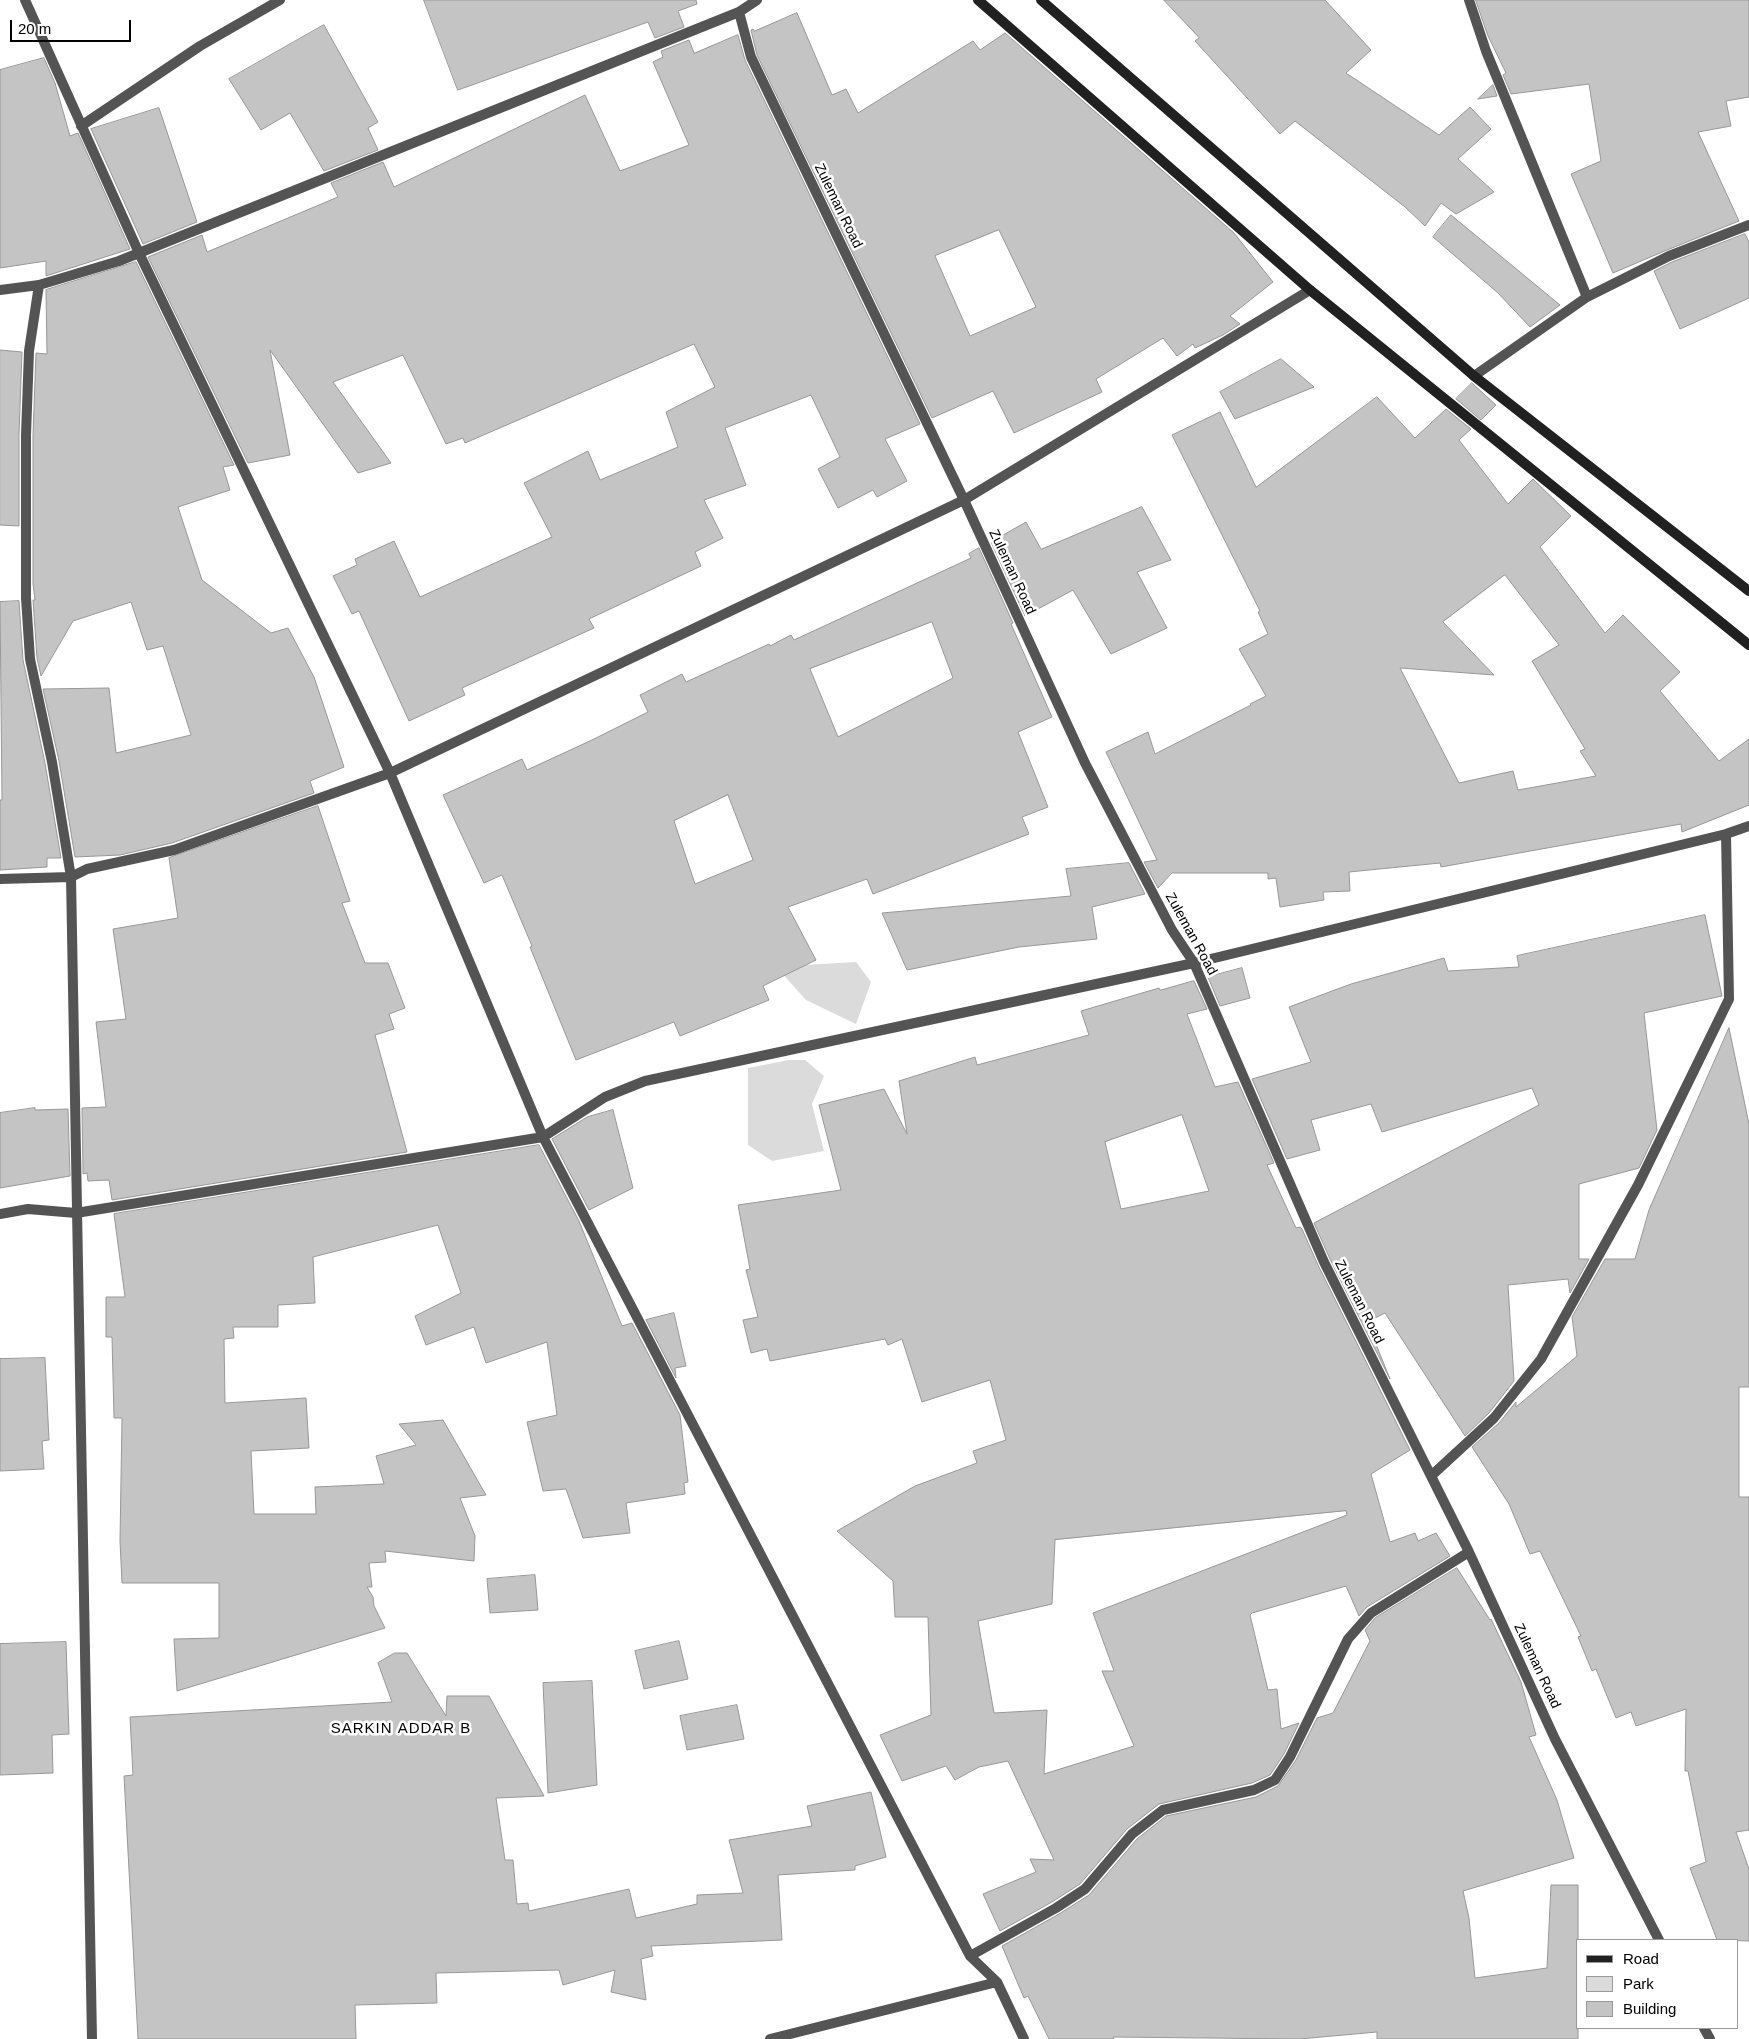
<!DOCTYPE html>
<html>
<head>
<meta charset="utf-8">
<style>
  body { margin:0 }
  #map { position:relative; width:1749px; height:2039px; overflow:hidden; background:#fff; font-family:Arial,sans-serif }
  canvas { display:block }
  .legend { position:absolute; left:1576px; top:1939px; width:162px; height:90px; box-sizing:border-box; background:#fff; border:1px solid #999; margin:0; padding:6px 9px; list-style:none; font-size:15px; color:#000 }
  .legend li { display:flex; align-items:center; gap:10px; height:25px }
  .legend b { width:25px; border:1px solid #999 }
  .scale { position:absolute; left:10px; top:20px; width:121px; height:22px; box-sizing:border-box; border:2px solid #000; border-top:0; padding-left:6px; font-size:15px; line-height:18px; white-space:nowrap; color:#000; -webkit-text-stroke:4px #fff; paint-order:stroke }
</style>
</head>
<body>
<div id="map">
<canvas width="1749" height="2039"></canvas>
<ul class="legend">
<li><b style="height:6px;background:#212121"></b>Road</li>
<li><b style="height:14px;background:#dbdbdb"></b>Park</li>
<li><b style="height:14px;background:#c4c4c4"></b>Building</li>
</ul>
<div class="scale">20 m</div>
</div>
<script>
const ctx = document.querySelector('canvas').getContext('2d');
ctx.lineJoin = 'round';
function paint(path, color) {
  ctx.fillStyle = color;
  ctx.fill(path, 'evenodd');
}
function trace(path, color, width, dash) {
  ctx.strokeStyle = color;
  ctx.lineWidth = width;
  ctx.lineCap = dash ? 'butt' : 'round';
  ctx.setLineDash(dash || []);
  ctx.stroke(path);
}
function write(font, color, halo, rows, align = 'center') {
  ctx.font = font + ' Arial,sans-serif';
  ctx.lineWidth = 5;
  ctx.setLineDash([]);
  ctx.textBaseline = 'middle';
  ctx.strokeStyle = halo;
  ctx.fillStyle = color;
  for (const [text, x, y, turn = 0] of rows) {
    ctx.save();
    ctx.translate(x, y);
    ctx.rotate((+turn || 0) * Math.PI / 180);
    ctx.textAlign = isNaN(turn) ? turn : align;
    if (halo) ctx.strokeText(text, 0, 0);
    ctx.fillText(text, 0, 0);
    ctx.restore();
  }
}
const green = new Path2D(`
  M856 962 871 982 856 1024 806 1000 780 971 787 966Z
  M789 1060H805L824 1076 812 1104 824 1151 772 1161 748 1145V1068Z`);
const building = new Path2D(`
  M424 0H696L697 4 678 11 684 27 655 38 648 22 458 90Z
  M1164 0H1325L1371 50 1346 73 1439 135 1470 107 1491 129 1458 159 1494 192 1456 214 1441 203 1425 226 1405 207 1295 121 1280 134 1195 41 1199 38Z
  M1476 0H1749V97L1726 101 1731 126 1698 132 1739 221 1667 250 1613 273 1571 174 1601 161 1589 84 1511 94 1503 75 1506 73 1488 36Z
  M797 13 832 95 846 89 858 113 973 41 980 50 1005 33 1234 233 1273 282 1230 316 1240 324 1223 335 1195 348 1193 344 1177 356 1163 338 1096 379 1102 392 1014 433 993 391 932 418 757 55 751 30 753 29 754 31ZM999 230 1036 307 970 336 935 256Z
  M324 25 378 122 368 128 378 150 324 171 290 113 261 130 229 79Z
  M738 35 745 60 920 424 885 439 907 481 877 497 873 490 838 508 818 469 840 457 811 395 725 428 746 485 704 500 723 538 695 552 701 566 589 619 594 628 462 688 465 695 409 721 359 611 352 614 333 576 357 565 355 559 394 541 420 597 552 537 524 483 588 451 600 480 678 447 666 412 715 387 694 344 465 443 463 438 446 444 403 355 333 382 391 463 358 473 270 350 290 455 248 463 148 257 202 235 207 252 338 197 331 183 383 162 394 187 585 95 620 171 689 145 653 62 663 57 661 51 689 40 694 53Z
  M44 58 55 83 70 136 78 133 130 249 46 276V261L0 268V70Z
  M1493 85 1497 96 1478 99Z
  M159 108 197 222 143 244 91 129Z
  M1451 215 1560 305 1530 327 1498 293 1433 237Z
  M1745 234 1749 242V298L1680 329 1654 271 1672 262Z
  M136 262 234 465 223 467 230 490 178 507 202 580 271 633 288 628 314 677 344 767 310 781 314 793 172 843 120 855 75 857 59 761 43 689 109 688 116 753 191 735 163 646 147 650 131 602 73 621 41 676 37 658 33 600H35L33 584V435L36 353 47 354 46 290Z
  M0 350 22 352 19 435V526L0 525Z
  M1281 359 1314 387 1235 419 1220 392Z
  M1472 383 1496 405 1481 420 1456 399Z
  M1377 397 1415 438 1446 409 1471 429 1459 440 1508 504 1533 479 1571 516 1540 547 1605 633 1623 615 1680 672 1660 691 1719 761 1749 739V805L1682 832 1681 824 1441 867 1440 863 1349 872 1350 891 1323 892 1324 900 1280 907 1276 878 1268 879V873H1172L1158 888 1144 862 1157 860 1106 752 1148 732 1155 754 1251 705 1250 704 1266 696 1239 649 1268 634 1258 612 1260 611 1172 435 1220 412 1256 487ZM1505 575 1559 645 1532 661 1585 749 1580 751 1596 776 1518 790 1513 771 1459 783 1400 668 1494 675 1443 622Z
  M1142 507 1171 560 1137 572 1167 628 1111 654 1073 590 1025 616 991 542 1026 522 1041 549Z
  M979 548 1013 623 1011 624 1052 717 1018 732 1048 807 1022 817 1029 834 873 894 867 879 788 907 816 960 763 986 769 1000 680 1036 674 1022 576 1060 530 947 532 946 502 875 484 883 443 795 522 759 527 770 592 740 648 712 640 695 682 674 686 682 769 644 770 646 791 635 794 640 971 558 969 554ZM932 622 953 678 838 737 810 669ZM728 795 753 860 695 884 674 821Z
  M19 601 23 660 45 763 61 858H47V867L0 870V800H2L0 602Z
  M318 806 350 901 342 903 365 963H388L405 1008 389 1014 394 1029 375 1035 407 1152 112 1200 109 1180 88 1181 87 1173 83 1174 82 1108 106 1107 96 1022 126 1019 113 929 178 918 169 858Z
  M1129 863 1145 894 1092 907 1097 939 1019 947 907 970 882 913 1071 896 1066 869Z
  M1705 915 1722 996 1644 1013 1657 1130 1639 1168 1579 1184V1259H1589L1570 1293 1568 1279 1508 1285 1514 1381 1489 1413 1465 1436 1385 1313 1367 1322 1390 1379 1330 1259 1314 1223 1539 1105 1532 1088 1382 1132 1371 1104 1311 1120 1320 1150 1287 1159 1252 1079 1311 1062 1289 1007 1351 984 1444 958 1448 971 1519 967 1517 956Z
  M1242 968 1250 998 1220 1006 1208 977Z
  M1194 981 1207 1009 1187 1014 1215 1087 1238 1082 1274 1163 1267 1165 1296 1228 1300 1227 1302 1229 1318 1265 1410 1450 1371 1474 1390 1542 1415 1533 1418 1541 1436 1533 1450 1556 1367 1607 1359 1616 1346 1586 1252 1613 1250 1615 1268 1690 1277 1689 1281 1729 1299 1723 1284 1754 1270 1775 1252 1783 1159 1804 1127 1829 1080 1884 1052 1902 1000 1931 983 1894 1036 1872 1030 1859 1054 1860 1008 1761 979 1767 955 1780 946 1766 902 1781 880 1735 931 1715 928 1617H895L893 1581 837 1531 915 1486 977 1463 973 1451 1006 1440 990 1380 922 1402 902 1339 888 1345 885 1339 770 1361 767 1349 751 1353 743 1320 758 1317 746 1270 750 1269 738 1205 841 1190 819 1105 884 1089 907 1134 899 1081 975 1057 977 1065 1089 1035 1081 1011 1159 988 1160 990ZM1182 1115 1209 1191 1121 1209 1105 1142ZM1346 1511 1347 1515 1093 1613 1114 1671H1102L1134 1746 1044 1774 1047 1710 994 1713 978 1621 1052 1604 1055 1540Z
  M1729 1028 1749 1124V1387H1739V1497H1749V1830L1736 1832 1749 1869V1941L1717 1940 1690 1868 1706 1862 1688 1771H1685L1686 1709 1636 1726 1631 1712 1616 1718 1596 1669 1592 1671 1578 1637 1581 1636 1540 1551 1530 1554 1509 1504 1472 1447 1499 1423 1516 1402V1407L1577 1356 1572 1317 1605 1259H1635L1649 1210Z
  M35 1108V1110L68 1109 70 1176 0 1188V1113Z
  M613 1110 633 1188 589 1210 552 1139 587 1117Z
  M539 1145 579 1221 622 1326 632 1323 680 1415 688 1482 684 1483 685 1494 626 1503 630 1533 583 1538 566 1489 543 1491 527 1422 557 1415 547 1342 486 1363 474 1327 426 1345 415 1316 461 1293 438 1225 313 1257 315 1303 278 1305V1327H233L234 1338 224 1339 225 1403 306 1398 309 1448 251 1451 254 1514H316L315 1487 384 1484 376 1456 416 1445 399 1424 443 1420 486 1495 460 1498 475 1536 474 1561 385 1551 386 1562 369 1563 372 1587H367L373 1597 374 1606 385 1628 177 1691 174 1639 219 1638V1583H122L120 1541 122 1418H114L112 1337H106V1297H125L114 1214Z
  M674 1313 686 1366 675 1368 676 1378 646 1320Z
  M45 1358 49 1440 42 1441 44 1469 0 1471V1359Z
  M1457 1568 1490 1620 1491 1619 1521 1682 1536 1735 1529 1737 1557 1800 1574 1858 1463 1891 1469 1918 1475 1978 1547 1968 1551 1885H1578V2039H1377V2032L1299 2039 1113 2037 1114 2039H1049L1028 1996 1024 1998 1002 1946 1059 1914 1089 1895 1137 1839 1166 1816 1256 1797 1278 1786 1296 1760 1317 1718 1333 1713 1370 1641 1365 1630 1375 1618Z
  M535 1575 538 1610 490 1613 487 1579Z
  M679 1641 688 1679 644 1689 635 1651Z
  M66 1642 69 1734 52 1735 53 1773 0 1775V1644Z
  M395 1653H407L446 1716 447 1696H489L544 1796 496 1798 505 1860H513L517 1904 528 1903 529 1911 629 1889 636 1918 697 1904V1895L743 1893 729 1840 812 1826 807 1806 871 1792 886 1857 855 1866V1870L778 1875 782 1940 651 1946 653 1956 641 1959 646 2000 611 1992 615 1970 563 1985 559 1970 436 1973 437 2003 355 2005 356 2039H138L124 1776 133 1775 130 1717 392 1702 378 1663Z
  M592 1681 597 1785 548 1793 543 1683Z
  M737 1705 744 1739 687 1750 680 1716Z`);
const minor = new Path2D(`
  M25 0 139 253 390 773 543 1137 970 1956 997 1982 1024 2039
  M757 0 739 12 751 57 964 500 1085 763 1172 930 1194 963 1324 1262 1469 1552 1555 1739 1659 1940
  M1469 0 1486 51 1587 297
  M81 126 200 46 280 0
  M39 285 29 351 26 435V598L30 659 52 762 71 877 92 2039
  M0 290 39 285 119 261 739 12
  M1474 376 1587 297 1669 256 1749 225
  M0 879 71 877 87 869 174 850 390 773 964 500 1310 290
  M0 1214 28 1209 76 1213 543 1137 605 1097 645 1081 1194 963 1726 834 1749 826
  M1431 1476 1494 1418 1541 1359 1638 1185 1729 999 1726 834
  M970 1956 1056 1908 1085 1889 1132 1834 1163 1810 1254 1790 1275 1780 1290 1757 1348 1639 1371 1613 1469 1552
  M1704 2028 1710 2039
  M770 2039 997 1982`);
const secondary = new Path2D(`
  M978 0 1310 290 1749 645
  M1041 0 1474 376 1749 591`);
const streetNames = [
  ["Zuleman Road",838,206,64],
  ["Zuleman Road",1012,572,65],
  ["Zuleman Road",1191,934,61],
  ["Zuleman Road",1359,1302,63],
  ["Zuleman Road",1537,1666,65]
];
const neighbourhoodNames = [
  ["SARKIN ADDAR B",401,1729]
];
paint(green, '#dbdbdb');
paint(building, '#c4c4c4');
trace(building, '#989898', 1);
trace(minor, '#545454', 10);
trace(secondary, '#212121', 10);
write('14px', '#000', '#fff', streetNames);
ctx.letterSpacing = '1px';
write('15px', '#000', '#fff', neighbourhoodNames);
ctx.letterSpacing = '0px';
</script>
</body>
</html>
